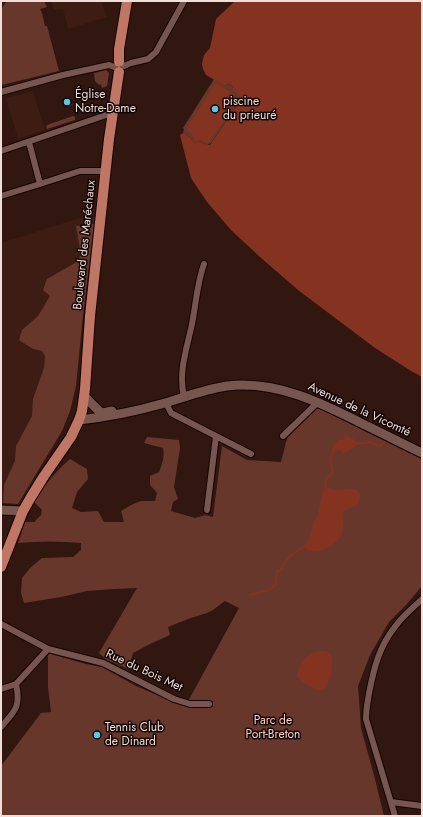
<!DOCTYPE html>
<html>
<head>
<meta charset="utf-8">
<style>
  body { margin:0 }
  #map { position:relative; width:423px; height:817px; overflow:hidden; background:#311710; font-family:Jost,sans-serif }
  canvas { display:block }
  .frame { position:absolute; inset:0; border:2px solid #f1ded9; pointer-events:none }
</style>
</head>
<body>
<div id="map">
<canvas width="423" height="817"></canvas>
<div class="frame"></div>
</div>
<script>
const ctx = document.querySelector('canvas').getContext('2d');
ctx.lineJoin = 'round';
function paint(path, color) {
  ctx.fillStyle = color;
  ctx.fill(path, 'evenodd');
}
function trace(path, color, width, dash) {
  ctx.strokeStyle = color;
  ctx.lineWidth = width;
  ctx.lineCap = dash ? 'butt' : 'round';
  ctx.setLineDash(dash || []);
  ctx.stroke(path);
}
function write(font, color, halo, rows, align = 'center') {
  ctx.font = font + ' Jost,sans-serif';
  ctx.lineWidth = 3;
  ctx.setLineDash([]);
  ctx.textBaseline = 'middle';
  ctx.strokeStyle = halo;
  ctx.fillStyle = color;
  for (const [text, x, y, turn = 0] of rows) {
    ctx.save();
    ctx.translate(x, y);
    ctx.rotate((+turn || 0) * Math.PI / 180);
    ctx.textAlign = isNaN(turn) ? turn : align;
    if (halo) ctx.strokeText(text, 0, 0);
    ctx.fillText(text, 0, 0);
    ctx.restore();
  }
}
const built = new Path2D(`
  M51 1H101L107 17 68 29 63 9 54 10Z
  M33 91 45 130 18 139 6 98Z
  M80 218 95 219 70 411 62 431 18 504 1 503V243L57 225Z`);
const green = new Path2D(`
  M7 1H44L47 7 40 9 42 13 45 26H47L59 71 2 85 1 84V9Z
  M106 70 109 73 107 86 102 88 101 84 99 85 95 81 94 73Z
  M214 79 225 86 229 84 231 85 233 88V91C237 94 241 96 240 101L211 143 207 145 199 141 196 143 192 141 191 138 183 133 184 129 183 128Z
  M73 116 75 117V120L47 129 46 128 47 125Z
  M94 224 83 315 76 386 70 411 62 431 18 504 3 503 4 485 15 461 16 446 32 416 33 399 44 368 45 356 42 351 33 349 19 340 22 330 38 316 50 296 43 290 47 279 75 263 81 255 76 226Z
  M318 408 422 459V586L406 605 389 622 370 655 358 686 361 728 375 779 384 816H1V766L41 713 51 712 48 687V653L86 664 102 667 136 686 171 701 186 705 239 608 225 601 213 610 207 613 188 619 168 627 170 635 150 644 133 653 130 664 131 670 107 660 99 653 137 588 113 589 87 591 61 597 24 603 21 593 22 578 30 568 42 558 73 557 81 550V543C60 541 39 541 18 543L25 522H34L41 515 42 510 34 502C44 486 56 471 70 459L87 469 88 479 77 492 72 508 81 512 98 511 104 522H124L121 511 131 505 141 501H155L157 493 150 485V476L159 472C162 465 165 456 163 448L144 443 147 437 179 440 180 448 174 487 178 499 173 502 171 511 195 518 205 515 213 517 222 446 247 460 281 462 286 442 288 437Z`);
const water = new Path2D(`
  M235 1H422V377L411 371 375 348 298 290 260 257 231 230 207 202 191 178 180 135 183 133 191 138C192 142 196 144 199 141L205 144 210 145 240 101C241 96 237 94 233 91V88L231 85 229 84 225 86 206 75 203 69 202 64 204 55 210 48 216 19Z
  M215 84H218L236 96 237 98V101L209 142 206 143 199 140 197 141H195L193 138V135L188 131V130L187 127Z
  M345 435 352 438 357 443C354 448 349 452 343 453L340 450H338L333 454 331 450 333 446 338 440H344Z
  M324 486C328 487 332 489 336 490 344 491 359 484 360 496 360 499 359 503 357 505 354 508 347 509 343 512 342 520 346 529 340 537 334 547 312 558 303 546 309 541 312 531 313 523 314 520 317 518 318 514 319 512 319 508 320 505 321 499 323 493 324 486Z
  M318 651H325L331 654C334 661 331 682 325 688 324 688 320 690 319 690 311 687 302 684 297 676 300 662 305 656 318 651Z`);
const stream = new Path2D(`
  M356 444 369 442 380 446 385 442
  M325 489C326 481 324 478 332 474 334 465 327 461 333 452
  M250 595 269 590 275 585 276 576 278 571 282 569C284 562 288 557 294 553 298 550 302 549 305 545`);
const street = new Path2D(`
  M124 66 131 63 148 59 156 52 184 1
  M1 92 63 75 109 65 114 67
  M29 142 40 184
  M1 151 112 113
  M1 196 40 184 80 171H106
  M184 397C178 372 187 348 192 324 196 304 197 283 204 264
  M166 403 171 413 251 454
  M283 436 318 402
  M207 510 216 436
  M1 624 48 649 103 663 174 699 190 704H209
  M1 689 16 684 48 649
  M1 727C15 711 21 707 16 684
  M391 802 422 806
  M395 816 366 719C366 705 369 693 372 679 377 657 383 641 398 623 405 614 414 607 422 599`);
const secondary = new Path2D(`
  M84 396 99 411 103 413 112 411
  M79 420C108 417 137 411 165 403 185 397 206 389 227 386 276 380 322 403 365 425 384 434 403 444 422 453
  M1 510 23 511`);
const primary = new Path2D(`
  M119 62V49L127 1
  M1 567 23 511 31 497 44 476 71 437 79 420 82 411 85 389 90 316 109 139 119 72`);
const markers = [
  [67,102,4,"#58c9e3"],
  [215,109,4,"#58c9e3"],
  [97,735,4,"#58c9e3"]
];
const poiNames = [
  ["Église",75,95],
  ["Notre-Dame",75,109],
  ["piscine",223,102],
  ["du prieuré",223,116],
  ["Tennis Club",105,728],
  ["de Dinard",105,742]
];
const streetNames = [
  ["Boulevard des Maréchaux",85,245,-84],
  ["Avenue de la Vicomté",359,410,25],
  ["Rue du Bois Met",144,671,25]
];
const parkNames = [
  ["Parc de",273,721],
  ["Port-Breton",273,735]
];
paint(built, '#3d1c13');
paint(green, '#68372b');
paint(water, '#83331f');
trace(stream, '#83331f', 2);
trace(street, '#170301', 8);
trace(secondary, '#170301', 11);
trace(primary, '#170301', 12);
trace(street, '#76564e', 6);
trace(secondary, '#76564e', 9);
trace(primary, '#c07664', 10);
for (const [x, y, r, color] of markers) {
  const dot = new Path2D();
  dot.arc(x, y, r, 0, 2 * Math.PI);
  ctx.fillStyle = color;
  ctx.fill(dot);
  trace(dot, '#110604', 1.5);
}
write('12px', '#f1ded9', '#110604', poiNames, 'left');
write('12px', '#f1ded9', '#110604', streetNames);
write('12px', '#fecec0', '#110604', parkNames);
</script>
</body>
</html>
